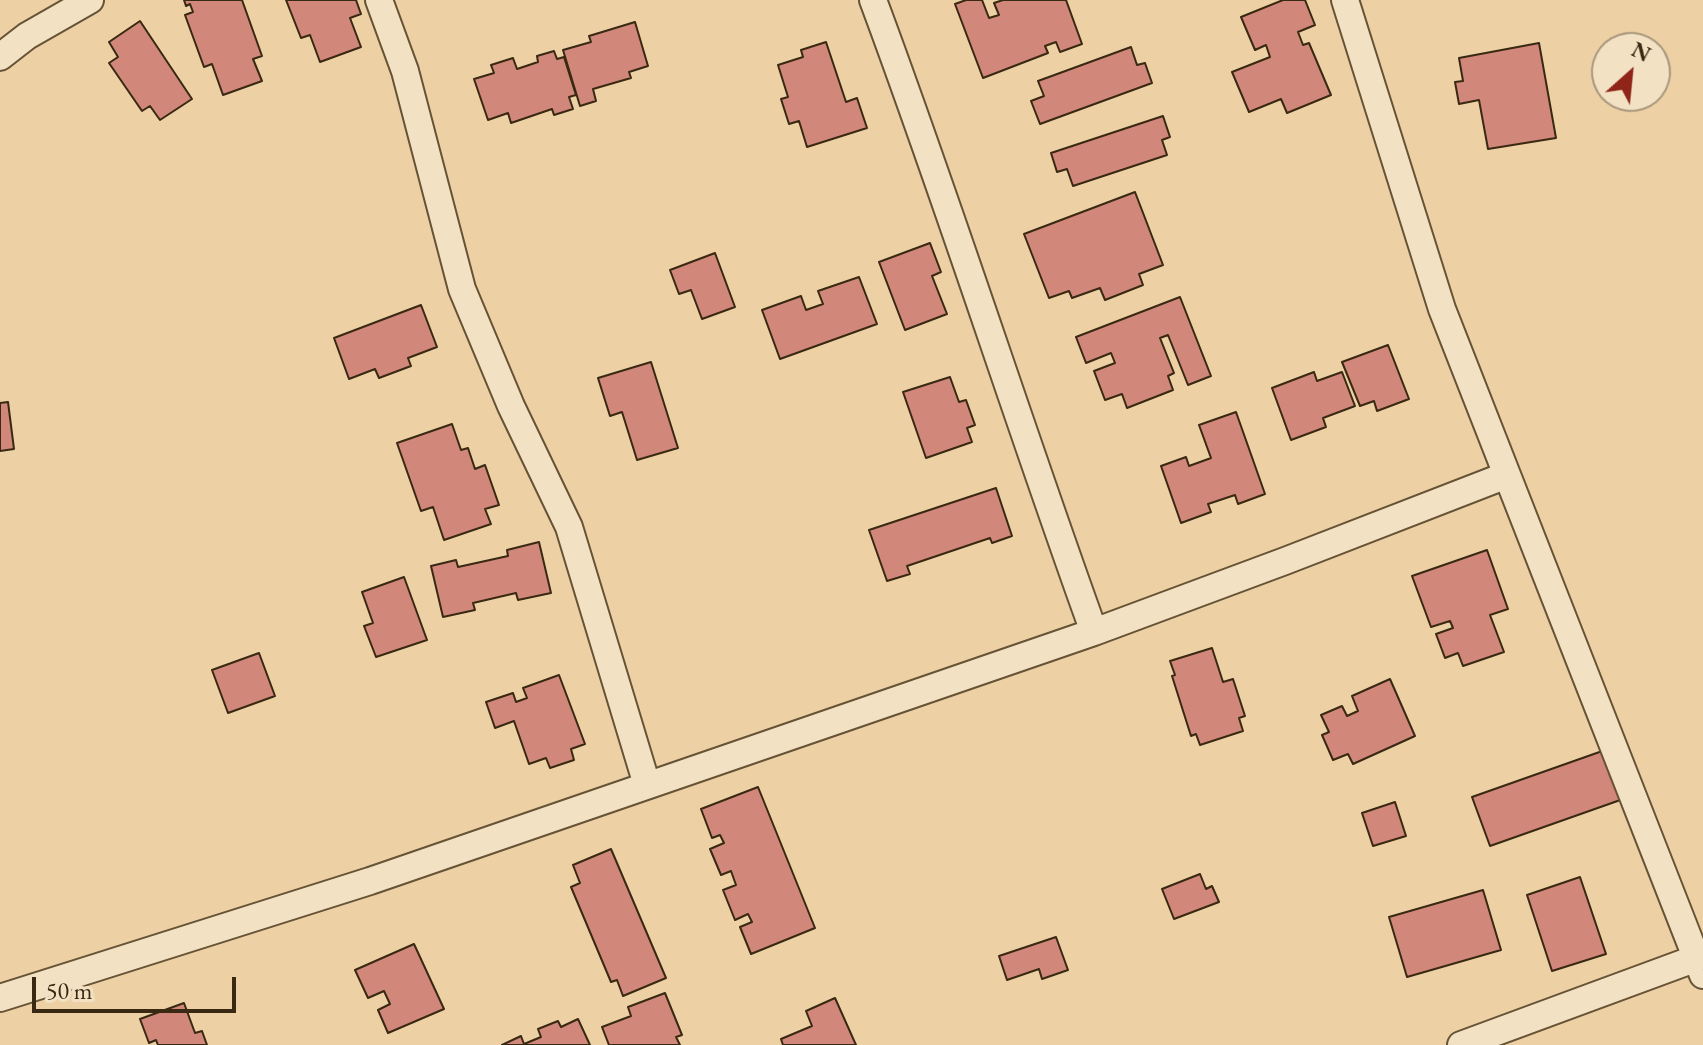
<!DOCTYPE html>
<html>
<head>
<meta charset="utf-8">
<style>
  body { margin:0 }
  #map { position:relative; width:1703px; height:1045px; overflow:hidden; background:#edd1a4; font-family:"EB Garamond",serif }
  canvas { display:block }
  .north { position:absolute; left:1591px; top:32px; width:80px; height:80px; box-sizing:border-box; background:#f3e1c4; border:2px solid #a9977d; border-radius:50%; rotate:27deg; font-size:22px; font-weight:700; line-height:32px; text-align:center; color:#392912 }
  .north::after { content:''; display:block; margin:auto; width:28px; height:36px; background:#8f2418; clip-path:polygon(50% 0,100% 100%,50% 72%,0 100%) }
  .scale { position:absolute; left:32px; top:977px; width:204px; height:36px; box-sizing:border-box; border:4px solid #392912; border-top:0; padding-left:10px; font-size:24px; line-height:28px; white-space:nowrap; color:#392912; -webkit-text-stroke:6px #f3e1c4; paint-order:stroke }
</style>
</head>
<body>
<div id="map">
<canvas width="1703" height="1045"></canvas>
<div class="north">N</div>
<div class="scale">50 m</div>
</div>
<script>
const ctx = document.querySelector('canvas').getContext('2d');
ctx.lineJoin = 'round';
function paint(path, color) {
  ctx.fillStyle = color;
  ctx.fill(path, 'evenodd');
}
function trace(path, color, width, dash) {
  ctx.strokeStyle = color;
  ctx.lineWidth = width;
  ctx.lineCap = dash ? 'butt' : 'round';
  ctx.setLineDash(dash || []);
  ctx.stroke(path);
}
const building = new Path2D(`
  M184 0H242L262 56 253 59 262 81 223 95 212 64 204 67 185 15 193 12 190 4 186 6Z
  M286 0H356L361 14 350 18 361 47 320 62 310 35 301 38Z
  M966 0H982L989 18 999 15 994 3 1003 0H1066L1082 44 1060 52 1056 42 1045 46 1048 53 983 78 955 4Z
  M1283 0H1305L1315 25 1298 32 1303 45 1309 43 1331 95 1287 113 1281 99 1249 112 1232 72 1270 57 1266 45 1255 50 1241 17Z
  M140 21 192 99 160 120 150 106 142 111 109 63 118 57 109 42Z
  M635 22 648 66 629 72 631 78 593 89 596 101 580 106 563 50 591 42 589 36Z
  M826 42 846 102 857 98 867 128 807 147 799 121 789 124 781 99 788 97 778 65 803 57 801 50Z
  M1539 43 1556 138 1488 149 1479 100 1459 104 1455 82 1463 81 1459 58Z
  M1131 47 1137 65 1145 63 1152 83 1040 124 1031 101 1044 96 1038 81Z
  M554 51 557 59 564 57 576 95 569 97 573 109 554 115 552 109 511 123 508 113 488 120 474 79 494 73 491 65 513 58 517 69 538 62 537 56Z
  M1163 116 1170 137 1162 140 1167 155 1073 186 1067 169 1057 172 1051 153Z
  M1135 192 1163 265 1139 274 1143 285 1105 300 1100 288 1072 298 1069 291 1049 298 1024 234Z
  M930 243 941 272 932 276 947 314 905 330 879 262Z
  M715 253 735 307 702 319 691 290 679 294 670 270Z
  M859 277 877 324 780 359 762 310 801 296 806 310 823 304 818 291Z
  M1180 297 1211 376 1188 385 1168 335 1160 338 1174 373 1168 376 1173 390 1127 408 1122 394 1105 400 1094 371 1115 363 1111 353 1086 363 1076 337Z
  M421 305 437 347 408 358 411 366 379 378 375 369 349 379 334 338Z
  M1388 345 1409 399 1377 411 1374 401 1360 406 1342 362Z
  M651 362 678 448 637 460 622 412 610 416 598 378Z
  M1314 372 1317 381 1342 372 1355 406 1323 418 1326 427 1291 440 1272 388Z
  M950 377 959 402 966 400 975 425 967 428 972 442 926 458 903 392Z
  M8 402 14 449 0 451V403Z
  M1236 412 1265 494 1238 504 1235 495 1208 504 1211 512 1181 523 1161 466 1186 457 1189 466 1211 458 1199 425Z
  M452 424 461 450 468 448 475 469 485 465 499 505 485 509 491 524 444 540 433 507 421 511 397 443Z
  M996 488 1012 536 992 543 990 538 907 566 910 574 887 581 869 530Z
  M539 542 551 593 518 600 516 593 473 603 475 610 443 617 431 566 456 560 458 567 508 556 507 550Z
  M1487 550 1508 609 1490 615 1504 652 1463 666 1458 653 1445 658 1436 634 1453 628 1450 621 1431 627 1412 576Z
  M404 577 427 640 376 657 364 626 373 623 362 592Z
  M1212 648 1223 682 1233 679 1245 716 1239 718 1243 731 1200 745 1196 734 1191 736 1172 676 1175 675 1170 661Z
  M259 653 275 696 228 713 212 670Z
  M559 675 585 744 571 749 574 760 550 768 546 758 529 764 514 721 495 728 486 702 513 693 516 702 527 698 523 688Z
  M1390 679 1415 736 1353 764 1348 754 1333 760 1322 735 1329 732 1321 715 1342 706 1347 716 1358 711 1352 696Z
  M1608 749 1626 798 1490 846 1472 797Z
  M758 787 815 928 751 954 740 927 752 922 748 914 735 920 723 890 736 885 731 871 721 875 710 849 724 843 720 835 712 838 701 809Z
  M1395 802 1406 836 1373 846 1362 813Z
  M611 849 666 978 623 996 617 980 611 982 571 887 580 883 573 865Z
  M1200 874 1206 889 1212 886 1219 902 1174 919 1162 889Z
  M1580 877 1606 954 1552 971 1527 895Z
  M1483 890 1501 950 1407 977 1389 917Z
  M1056 937 1068 970 1042 979 1039 969 1007 980 999 956Z
  M414 944 444 1009 388 1033 378 1010 390 1004 384 991 368 998 355 970Z
  M665 993 682 1035 676 1037 680 1045H609L602 1027 631 1016 628 1007Z
  M835 998 856 1045H783L781 1039 812 1026 806 1011Z
  M184 1003 195 1033 202 1031 207 1045H158L156 1040 149 1043 140 1019Z
  M578 1019 590 1045H502L521 1036 524 1044 541 1037 538 1029 558 1021 561 1027Z`);
const street = new Path2D(`
  M379 0 405 71 462 289 511 406 569 527 647 785
  M873 0C951 209 1018 422 1094 632
  M1345 0 1442 309 1703 975
  M0 57 27 36 90 0
  M0 998 370 881 1094 632 1285 561 1507 475
  M1461 1045 1697 958`);
paint(building, '#d18779');
trace(building, '#392912', 2);
trace(street, '#665336', 30);
trace(street, '#f3e1c4', 26);
</script>
</body>
</html>
